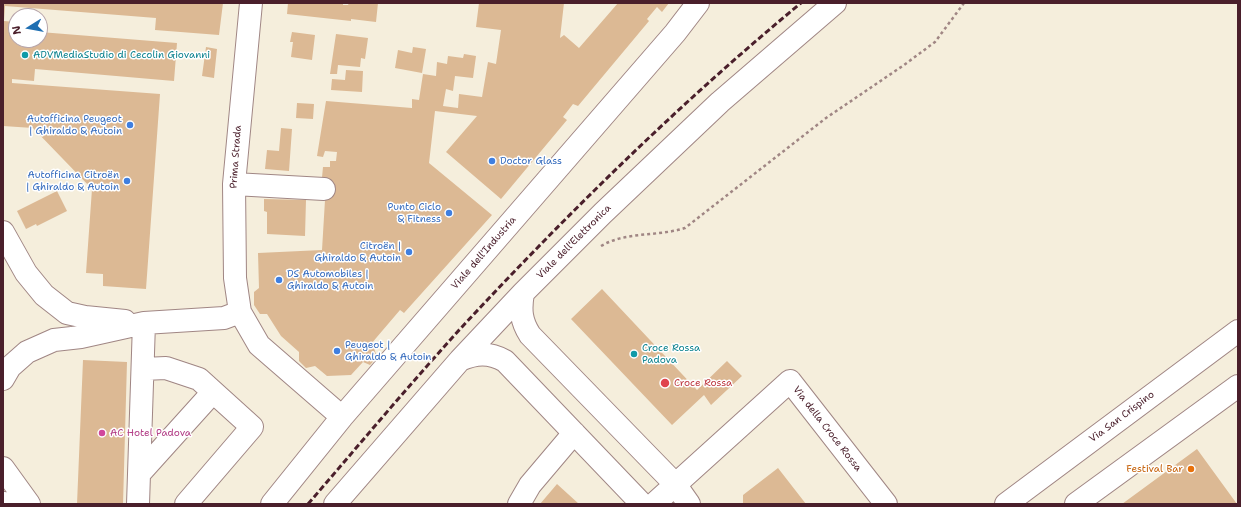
<!DOCTYPE html>
<html>
<head>
<meta charset="utf-8">
<style>
  body { margin:0 }
  #map { position:relative; width:1241px; height:507px; overflow:hidden; background:#f5eedc; font-family:"Shantell Sans",sans-serif }
  canvas { display:block }
  .frame { position:absolute; inset:0; border:4px solid #4a1f2b; pointer-events:none }
  .north { position:absolute; left:8px; top:8px; width:40px; height:40px; box-sizing:border-box; background:#fff; border:1px solid #b7a5aa; border-radius:50%; rotate:259deg; font-size:11px; font-weight:700; line-height:16px; text-align:center; color:#4a1f2b }
  .north::after { content:''; display:block; margin:auto; width:14px; height:18px; background:#1f6fb2; clip-path:polygon(50% 0,100% 100%,50% 72%,0 100%) }
</style>
</head>
<body>
<div id="map">
<canvas width="1241" height="507"></canvas>
<div class="frame"></div>
<div class="north">N</div>
</div>
<script>
const ctx = document.querySelector('canvas').getContext('2d');
ctx.lineJoin = 'round';
function paint(path, color) {
  ctx.fillStyle = color;
  ctx.fill(path, 'evenodd');
}
function trace(path, color, width, dash) {
  ctx.strokeStyle = color;
  ctx.lineWidth = width;
  ctx.lineCap = dash ? 'butt' : 'round';
  ctx.setLineDash(dash || []);
  ctx.stroke(path);
}
function write(font, color, halo, rows, align = 'center') {
  ctx.font = font + ' "Shantell Sans",sans-serif';
  ctx.lineWidth = 3;
  ctx.setLineDash([]);
  ctx.textBaseline = 'middle';
  ctx.strokeStyle = halo;
  ctx.fillStyle = color;
  for (const [text, x, y, turn = 0] of rows) {
    ctx.save();
    ctx.translate(x, y);
    ctx.rotate((+turn || 0) * Math.PI / 180);
    ctx.textAlign = isNaN(turn) ? turn : align;
    if (halo) ctx.strokeText(text, 0, 0);
    ctx.fillText(text, 0, 0);
    ctx.restore();
  }
}
const building = new Path2D(`
  M3 3H223L219 35 155 30 156 18 5 6 4 21 16 22V40H40V32L177 43 174 81 35 69 34 81 12 79V83L160 94 146 289 103 286V274L86 273 92 189 33 128 3 126Z
  M288 3H343V5H348L349 3H378L376 22 351 19V21L287 14Z
  M479 3H564L560 38 564 35 579 48 618 3H669L662 12 657 7 647 19 649 21 578 106 573 104 563 117 567 120 501 199 446 152 477 116 435 111 429 163 492 215 404 313 400 310 371 344 374 348 377 357 370 365 363 362 351 375 327 376 315 366 306 368 299 361V352L281 336 267 314H260L254 305V292L259 288 258 253 322 250 325 200H328V192L321 188 323 167H330V161H336L337 152 325 151 323 157 317 156 326 101 412 108V99L419 100 423 74 436 76 437 62 447 64 448 56 463 58 464 54 476 56 473 78 455 76 453 91 446 89 443 106 458 108 459 94 482 97 488 62 496 64 501 30 476 27Z
  M292 32 315 35 312 60 291 57 293 42H290Z
  M336 34 368 38 365 59 361 58 360 67 338 65 337 74H330Z
  M206 47 217 49 214 78 202 76Z
  M413 47 426 49 422 73 395 68 398 50 412 53Z
  M346 70 363 71 362 92 331 90 332 79 345 80Z
  M297 103 314 104 313 119 296 118Z
  M281 128 292 129 289 171 265 169 267 150 279 151Z
  M57 191 67 211 37 226 36 224 26 229 17 211Z
  M264 199 306 200 305 236 267 234V212L264 211Z
  M602 289 697 390 727 361 742 376 711 405 704 395 672 425 571 319Z
  M83 360 127 362 123 504H77Z
  M1197 449 1237 504H1122Z
  M778 468 806 504H743V495Z
  M557 484 579 504H540Z`);
const path = new Path2D(`
  M601 246C627 231 657 237 685 228L826 118 904 65 935 42 964 3`);
const minor = new Path2D(`
  M251 3 234 184 235 278 240 312 259 345 342 417
  M234 184 324 189
  M3 232 26 273 44 295 67 313 85 317 125 321
  M523 293C520 310 521 321 530 335L675 484 689 504
  M460 360C476 353 489 352 505 361L642 504
  M143 369 166 368 199 379 252 427 186 504
  M3 379 10 367 27 352 54 340 81 337 144 323 224 318 240 312
  M3 468 29 504
  M140 473 213 392
  M3 503 12 504
  M138 504 144 323
  M272 504 342 417 675 33 698 3
  M335 504 460 360 523 293 603 213 720 102 835 3
  M519 504 530 485 574 433
  M654 504 790 381 886 504
  M1006 504 1238 331
  M1076 504 1238 386`);
const rail = new Path2D(`
  M308 504C359 445 409 385 461 328 568 213 680 103 801 3`);
const markers = [
  [25,55,4,"#0f9aa8"],
  [130,125,4,"#3f7fe0"],
  [492,161,4,"#3f7fe0"],
  [127,181,4,"#3f7fe0"],
  [449,213,4,"#3f7fe0"],
  [409,252,4,"#3f7fe0"],
  [279,280,4,"#3f7fe0"],
  [337,351,4,"#3f7fe0"],
  [634,354,4,"#0f9aa8"],
  [665,383,5,"#e0444e"],
  [102,433,4,"#d1479c"],
  [1191,469,4,"#e8710a"]
];
const cultureNames = [
  ["ADVMediaStudio di Cecolin Giovanni",33,55],
  ["Croce Rossa",642,348],
  ["Padova",642,360]
];
const shopNames = [
  ["Autofficina Peugeot",122,119],
  ["| Ghiraldo & Autoin",122,131],
  ["Doctor Glass",500,161,"left"],
  ["Autofficina Citroën",119,175],
  ["| Ghiraldo & Autoin",119,187],
  ["Punto Ciclo",441,207],
  ["& Fitness",441,219],
  ["Citroën |",401,246],
  ["Ghiraldo & Autoin",401,258],
  ["DS Automobiles |",287,274,"left"],
  ["Ghiraldo & Autoin",287,286,"left"],
  ["Peugeot |",345,345,"left"],
  ["Ghiraldo & Autoin",345,357,"left"]
];
const streetNames = [
  ["Prima Strada",236,157,-86],
  ["Viale dell'Elettronica",574,242,-45],
  ["Viale dell'Industria",484,253,-49],
  ["Via San Crispino",1122,417,-37],
  ["Via della Croce Rossa",827,429,52]
];
const healthNames = [
  ["Croce Rossa",674,383]
];
const hotelNames = [
  ["AC Hotel Padova",110,433]
];
const foodNames = [
  ["Festival Bar",1183,469]
];
paint(building, '#dcb994');
trace(minor, '#a08684', 24);
trace(path, '#a08684', 2.5, [3, 3]);
trace(minor, '#fff', 22);
trace(rail, '#4a1f2b', 3, [6, 3]);
for (const [x, y, r, color] of markers) {
  const dot = new Path2D();
  dot.arc(x, y, r, 0, 2 * Math.PI);
  ctx.fillStyle = color;
  ctx.fill(dot);
  trace(dot, '#fff', 1.5);
}
write('10px', '#0d838f', '#fff', cultureNames, 'left');
write('10px', '#366cbe', '#fff', shopNames, 'right');
write('10px', '#4a1f2b', '#fff', streetNames);
write('10px', '#be3a42', '#fff', healthNames, 'left');
write('10px', '#b23c85', '#fff', hotelNames, 'left');
write('10px', '#c56008', '#fff', foodNames, 'right');
</script>
</body>
</html>
